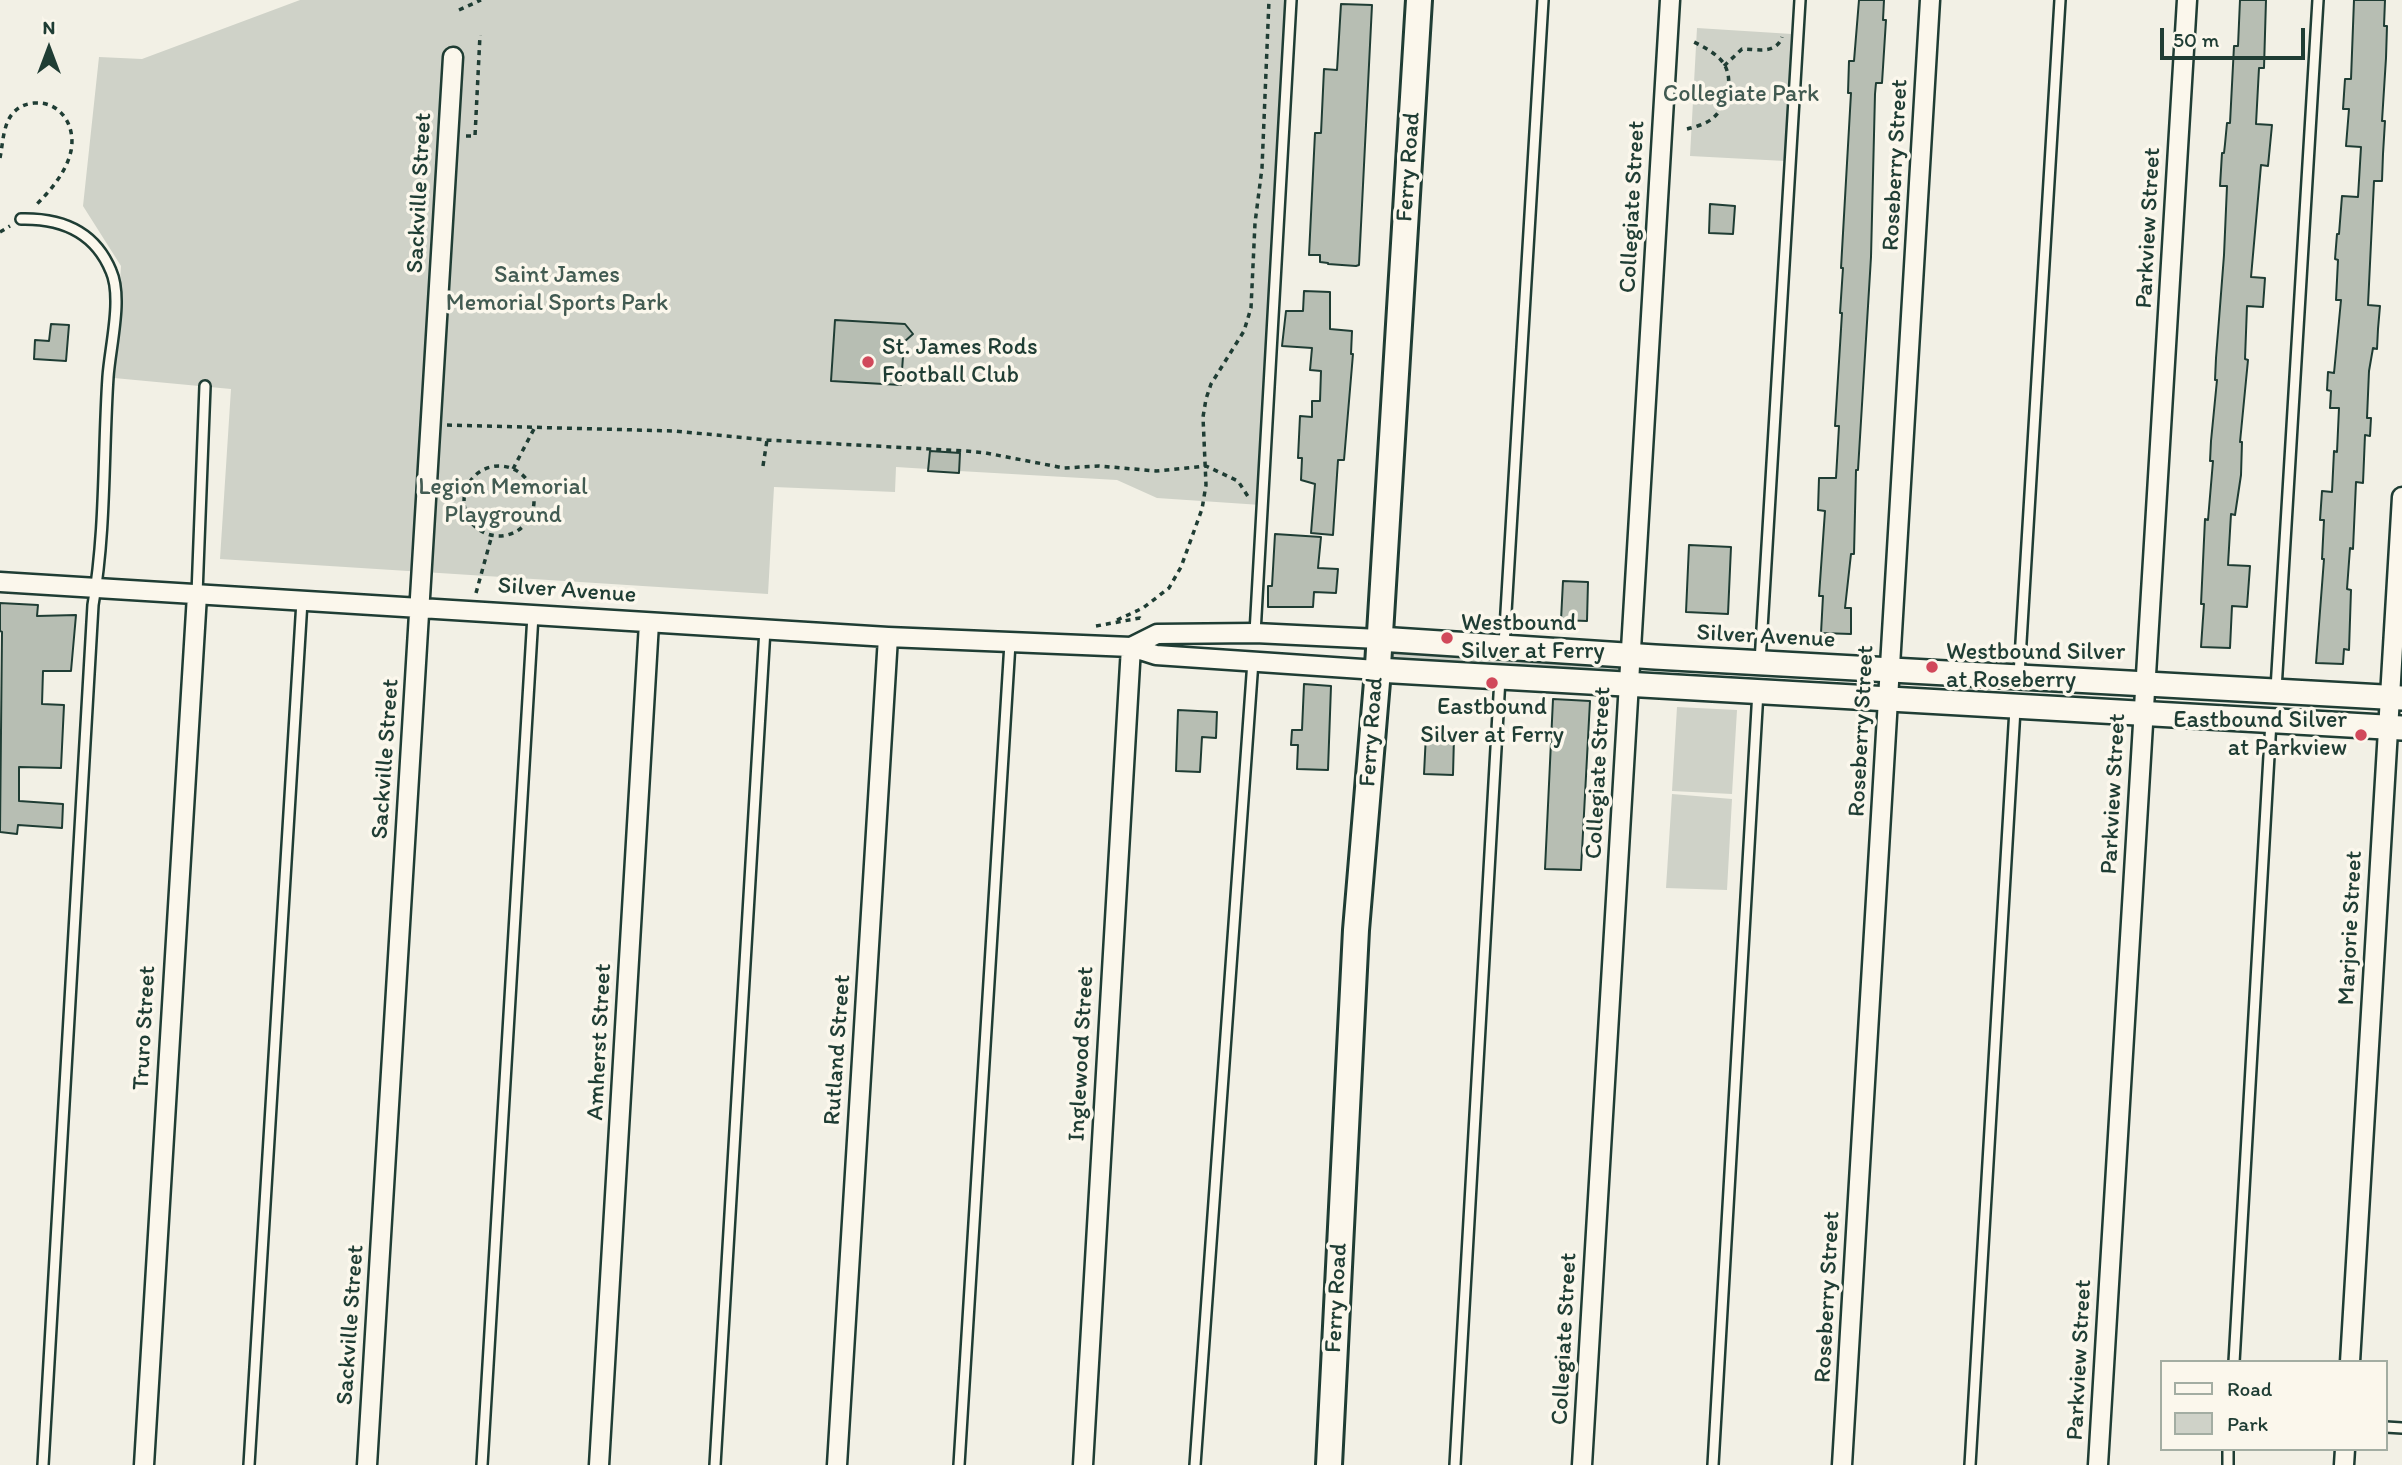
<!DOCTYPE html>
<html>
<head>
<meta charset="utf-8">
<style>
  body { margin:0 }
  #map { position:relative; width:2402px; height:1465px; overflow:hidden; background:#f2f0e5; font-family:Itim,sans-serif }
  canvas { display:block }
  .legend { position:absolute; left:2160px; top:1360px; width:228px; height:91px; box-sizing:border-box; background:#fbf7ec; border:2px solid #a3ada2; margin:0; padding:9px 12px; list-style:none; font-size:21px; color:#1f3d34 }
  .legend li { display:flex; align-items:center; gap:14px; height:35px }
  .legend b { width:35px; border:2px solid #a3ada2 }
  .north { position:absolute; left:14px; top:14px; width:70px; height:70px; -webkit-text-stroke:5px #fbf7ec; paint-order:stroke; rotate:0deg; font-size:19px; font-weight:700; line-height:28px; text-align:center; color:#1f3d34 }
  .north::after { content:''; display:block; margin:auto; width:24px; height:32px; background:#1f3d34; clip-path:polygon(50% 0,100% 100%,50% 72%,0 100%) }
  .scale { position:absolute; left:2160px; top:28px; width:145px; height:32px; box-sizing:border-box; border:4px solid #1f3d34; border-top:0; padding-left:9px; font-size:21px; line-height:24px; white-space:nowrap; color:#1f3d34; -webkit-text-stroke:5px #fbf7ec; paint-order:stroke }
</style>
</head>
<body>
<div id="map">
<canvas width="2402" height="1465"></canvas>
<ul class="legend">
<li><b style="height:9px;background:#fbf7ec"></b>Road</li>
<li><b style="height:19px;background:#cfd2c8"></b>Park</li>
</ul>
<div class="north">N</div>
<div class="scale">50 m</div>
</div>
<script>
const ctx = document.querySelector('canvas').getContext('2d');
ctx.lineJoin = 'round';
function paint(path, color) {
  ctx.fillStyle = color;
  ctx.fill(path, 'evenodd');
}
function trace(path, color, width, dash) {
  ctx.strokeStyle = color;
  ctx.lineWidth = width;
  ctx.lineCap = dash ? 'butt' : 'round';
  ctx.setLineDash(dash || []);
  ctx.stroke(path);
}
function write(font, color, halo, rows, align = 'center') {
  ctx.font = font + ' Itim,sans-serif';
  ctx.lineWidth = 7;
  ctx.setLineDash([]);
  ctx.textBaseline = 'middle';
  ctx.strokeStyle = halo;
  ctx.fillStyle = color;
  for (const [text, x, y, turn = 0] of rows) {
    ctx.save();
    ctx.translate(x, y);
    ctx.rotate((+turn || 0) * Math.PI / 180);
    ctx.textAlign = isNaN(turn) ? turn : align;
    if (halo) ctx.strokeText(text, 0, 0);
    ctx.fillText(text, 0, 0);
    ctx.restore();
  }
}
const green = new Path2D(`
  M300 0H1291L1261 505 1157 498 1117 480 959 471V473L928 471V469L896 467 895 492 774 487 768 594 220 559 231 389 114 378 121 266 83 206 99 57 142 59Z
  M1697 28 1792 34 1785 161 1690 156Z
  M1379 639 1630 655 1628 684 1377 670Z
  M1677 707 1737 710 1732 794 1672 791Z
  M1672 794 1732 799 1727 890 1666 888Z`);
const building = new Path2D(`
  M1859 0H1884L1883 20H1886L1882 83H1876L1875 94 1871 257 1858 470H1856L1854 554H1851L1845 608H1851V634L1821 633 1823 596H1819L1825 511 1818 510 1819 478H1836L1839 426H1835L1842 313H1840L1843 268H1841L1851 93H1848L1849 61H1854Z
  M2240 0H2266L2264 68H2259L2256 124 2272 125 2268 166 2261 165 2251 277 2265 278 2263 307 2247 306 2245 359 2248 360 2240 442H2242L2241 475 2235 515 2231 514 2228 565 2250 566 2247 607 2232 606 2230 648 2201 647 2204 604H2201L2205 519 2208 520 2213 461H2210L2211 441 2217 380H2215L2216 358 2224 255 2227 186H2220L2222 153H2224L2225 144 2227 123H2230L2234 46H2238Z
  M2354 0H2385L2384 26H2387L2386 58 2382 121H2385L2383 154 2382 181H2374L2368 305 2380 306 2378 329 2377 349 2373 348 2369 371 2367 418H2371L2370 436 2365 435 2363 483 2356 482 2353 549 2350 548 2347 589 2351 590 2349 650 2344 649 2343 664 2316 663 2324 559H2322L2324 520H2320L2322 491 2332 492 2334 451 2337 452 2339 408H2330L2331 391 2327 390 2328 372 2334 373 2341 300H2336L2338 260 2335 259 2337 234H2339L2342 196 2358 197 2361 147 2346 146 2349 109H2343L2345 79H2351Z
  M1341 4 1372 5 1359 265 1356 266 1328 264V263L1320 262V255H1309L1315 133H1321L1324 69 1337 70Z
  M1710 204 1735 206 1733 234 1709 233Z
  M1304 291 1330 292V329L1352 331 1351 354H1353L1344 460H1338L1333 535 1311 533 1315 484 1301 480 1302 458H1298L1300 416 1312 417V401H1320L1321 371 1310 370 1312 348 1282 346 1286 311H1303Z
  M835 320 905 324 913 334 904 342 901 385 831 381Z
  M51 324 69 325 66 361 34 359 35 340 49 341Z
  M930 451 960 453 959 473 928 471Z
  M1275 534 1321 537 1318 568 1338 569 1336 593 1314 592 1313 607H1268V586H1272Z
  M1689 545 1731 547 1728 614 1686 612Z
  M1563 581 1588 582 1587 621 1561 620Z
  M0 603 38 605 37 616 76 615 71 671H43L42 704 64 705 61 768 19 767V801L63 804 62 828 18 825 17 834 0 832 2 632 0 631Z
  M1304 684 1331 686 1328 770 1297 769 1298 745H1291L1292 730H1302Z
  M1553 699 1590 701 1581 870 1545 869Z
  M1178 710 1217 712 1216 738 1202 737 1200 772 1176 771Z
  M1426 734 1454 736 1453 775 1424 774Z`);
const path = new Path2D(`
  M459 10 481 0
  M1724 66 1742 49C1757 49 1776 55 1782 37
  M1687 129C1695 127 1705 124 1712 119 1728 106 1736 75 1720 59 1712 51 1702 46 1692 41
  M466 136H475L480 35
  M0 158C3 143 3 123 14 112 20 106 26 104 34 103 61 101 76 126 71 151 66 173 50 191 35 206
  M0 232 10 226
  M447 425 675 431 767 440 965 451 986 453 1064 468 1099 466 1156 471 1206 466 1238 481 1249 498
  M763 466 767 440
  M464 501a35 35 0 1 1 70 0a35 35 0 1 1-70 0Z
  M513 469 535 427
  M533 494 555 483
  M476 593 492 535
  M1117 620 1143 608 1169 588 1181 567 1202 509 1206 485 1203 417 1206 399 1211 384 1244 331 1251 308 1255 223 1262 168 1269 0
  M1096 626 1140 618 1143 621`);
const service = new Path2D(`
  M21 219C62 218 95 232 111 271 123 298 110 347 108 377 103 452 106 530 93 605L43 1465
  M197 594 205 386
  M1255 633 1291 0
  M1504 645 1543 0
  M1760 662 1800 0
  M2019 675 2060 0
  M2276 689 2318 0
  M2234 1362 2271 721
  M2386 1427 2402 1428
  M249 1465 302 601
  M482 1465 533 615
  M715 1465 765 629
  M959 1465 1010 643
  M1195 1465 1253 661
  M1455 1465 1500 678
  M1713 1465 1758 691
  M1970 1465 2015 709
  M2228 1465V1449`);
const minor = new Path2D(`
  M0 582 888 637 1131 647 1156 655 1377 670
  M1131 647 1157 634 1255 633 1379 639
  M2350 1362 2402 497
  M144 1465 197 595
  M367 1465 453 57
  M599 1465 649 623
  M837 1465 888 637
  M1083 1465 1131 647
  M1582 1465 1670 0
  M1842 1465 1930 0
  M2098 1465 2187 0
  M2344 1465 2345 1449`);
const tertiary = new Path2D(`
  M1379 639 1655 657 2402 698
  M1377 670 2402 728`);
const secondary = new Path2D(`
  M1329 1465 1356 930 1377 682 1419 0`);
const markers = [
  [868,362,7,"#d1495b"],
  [1447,638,7,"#d1495b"],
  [1932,667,7,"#d1495b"],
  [1492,683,7,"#d1495b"],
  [2361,735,7,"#d1495b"]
];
const parkNames = [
  ["Collegiate Park",1741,95],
  ["Saint James",557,276],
  ["Memorial Sports Park",557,304],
  ["Legion Memorial",503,488],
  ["Playground",503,516]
];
const streetNames = [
  ["Roseberry Street",1896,165,-87],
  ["Ferry Road",1409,167,-86],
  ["Sackville Street",420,193,-87],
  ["Collegiate Street",1633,207,-87],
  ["Parkview Street",2149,228,-87],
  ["Silver Avenue",567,591,4],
  ["Silver Avenue",1766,637,3],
  ["Roseberry Street",1862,731,-87],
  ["Ferry Road",1372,732,-86],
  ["Sackville Street",386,759,-86],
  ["Collegiate Street",1599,773,-87],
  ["Parkview Street",2114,794,-87],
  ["Marjorie Street",2351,928,-87],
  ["Truro Street",145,1028,-87],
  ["Amherst Street",600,1042,-87],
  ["Rutland Street",838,1050,-86],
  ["Inglewood Street",1082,1054,-87],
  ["Roseberry Street",1828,1297,-87],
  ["Ferry Road",1337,1298,-87],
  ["Sackville Street",351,1325,-86],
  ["Collegiate Street",1565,1339,-87],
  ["Parkview Street",2080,1360,-87]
];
const poiNames = [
  ["St. James Rods",882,348],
  ["Football Club",882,376],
  ["Westbound",1461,624],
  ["Silver at Ferry",1461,652],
  ["Westbound Silver",1946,653],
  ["at Roseberry",1946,681],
  ["Eastbound",1492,708,"center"],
  ["Silver at Ferry",1492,736,"center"],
  ["Eastbound Silver",2347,721,"right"],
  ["at Parkview",2347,749,"right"]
];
paint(green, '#cfd2c8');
paint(building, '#b7beb3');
trace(building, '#1f3d34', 2);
trace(service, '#1f3d34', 14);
trace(minor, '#1f3d34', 23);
trace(tertiary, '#1f3d34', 28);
trace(secondary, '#1f3d34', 30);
trace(path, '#1f3d34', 3.5, [5, 5]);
trace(service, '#fbf7ec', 9);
trace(minor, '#fbf7ec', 18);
trace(tertiary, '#fbf7ec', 23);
trace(secondary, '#fbf7ec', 24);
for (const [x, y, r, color] of markers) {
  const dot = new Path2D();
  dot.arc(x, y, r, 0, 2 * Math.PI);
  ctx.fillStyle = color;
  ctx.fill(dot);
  trace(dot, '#fbf7ec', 2.5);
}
write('24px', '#425b52', '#fbf7ec', parkNames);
write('24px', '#1f3d34', '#fbf7ec', streetNames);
write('24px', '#1f3d34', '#fbf7ec', poiNames, 'left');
</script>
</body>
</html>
